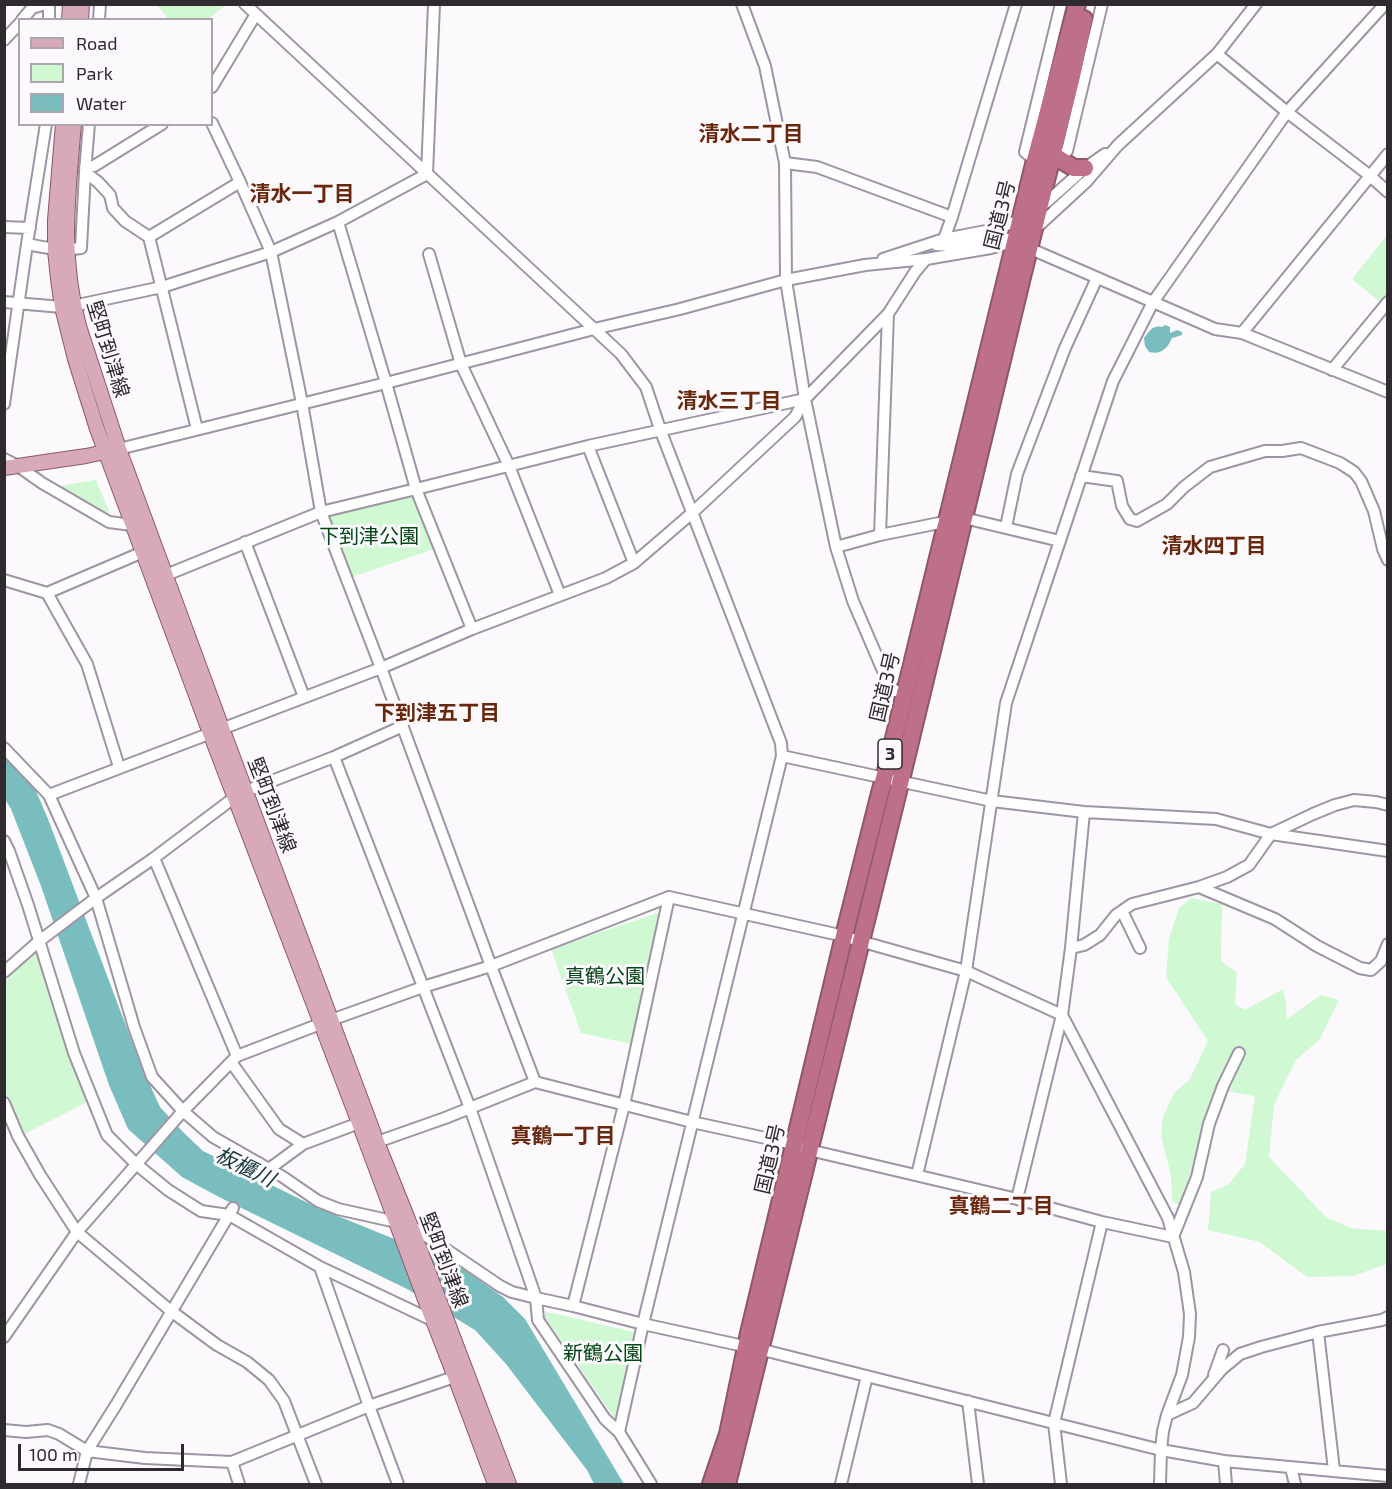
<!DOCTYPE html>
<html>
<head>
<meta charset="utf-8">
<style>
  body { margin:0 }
  #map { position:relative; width:1392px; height:1489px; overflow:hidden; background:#fcf9fd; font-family:"Exo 2",sans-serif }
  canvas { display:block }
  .frame { position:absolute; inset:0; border:6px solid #2e2a30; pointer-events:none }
  .legend { position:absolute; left:18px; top:18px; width:195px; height:108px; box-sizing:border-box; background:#fcf9fd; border:2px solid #aaa6ab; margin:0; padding:8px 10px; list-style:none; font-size:18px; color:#2e2a30 }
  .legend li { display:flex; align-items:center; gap:12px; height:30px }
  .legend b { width:30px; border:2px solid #aaa6ab }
  .scale { position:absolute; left:18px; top:1444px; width:166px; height:27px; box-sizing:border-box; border:3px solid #2e2a30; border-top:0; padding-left:8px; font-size:18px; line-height:21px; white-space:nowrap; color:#2e2a30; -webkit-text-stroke:4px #fcf9fd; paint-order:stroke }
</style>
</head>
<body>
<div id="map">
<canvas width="1392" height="1489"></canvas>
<div class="frame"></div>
<ul class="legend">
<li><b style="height:8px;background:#d8a9b8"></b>Road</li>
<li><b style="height:16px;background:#cff8d3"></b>Park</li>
<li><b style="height:16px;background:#79bdbe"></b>Water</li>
</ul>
<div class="scale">100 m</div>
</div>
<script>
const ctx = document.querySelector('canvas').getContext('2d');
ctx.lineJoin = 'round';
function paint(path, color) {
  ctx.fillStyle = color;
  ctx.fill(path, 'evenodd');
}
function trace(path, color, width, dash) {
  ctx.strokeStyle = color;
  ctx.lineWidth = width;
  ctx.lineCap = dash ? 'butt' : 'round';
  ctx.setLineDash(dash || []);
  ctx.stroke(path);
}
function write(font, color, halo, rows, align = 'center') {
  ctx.font = font + ' "Exo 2","Noto Sans JP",sans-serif';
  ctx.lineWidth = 6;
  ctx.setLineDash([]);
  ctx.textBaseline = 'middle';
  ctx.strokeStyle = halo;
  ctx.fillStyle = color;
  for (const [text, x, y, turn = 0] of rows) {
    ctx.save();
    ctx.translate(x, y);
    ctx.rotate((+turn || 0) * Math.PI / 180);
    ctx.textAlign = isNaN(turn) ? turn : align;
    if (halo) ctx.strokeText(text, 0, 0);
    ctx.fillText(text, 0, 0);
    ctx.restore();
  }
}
const green = new Path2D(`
  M157 5H226L208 19H168Z
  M1387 235V295L1381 303 1352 279Z
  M96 480 109 511 104 514 59 486Z
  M420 491 440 547 349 578 324 513Z
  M1191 898 1222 904 1221 961 1237 973 1235 1004 1245 1010 1283 989 1286 1001 1287 1019 1321 995 1339 1000 1320 1039 1296 1060 1274 1105 1269 1157 1326 1217 1351 1228 1387 1231V1264L1353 1276 1307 1277 1260 1242 1208 1230 1211 1192 1228 1185 1245 1164 1255 1096 1214 1089 1181 1206 1172 1201 1171 1176 1161 1135 1163 1117 1174 1093 1190 1079 1208 1041 1166 977 1169 939 1179 908Z
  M657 913 662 919 631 1044 581 1033 551 949Z
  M34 952 40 958 53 1005 70 1056 89 1101 23 1135 5 1092V981Z
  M545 1312 566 1316 637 1333 615 1419 545 1317Z`);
const water = new Path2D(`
  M1165 325 1170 327V333L1177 330 1182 332V335L1172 338C1167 349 1161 355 1149 352L1145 346 1144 338C1150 331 1152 325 1162 327Z
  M4 755 36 791 48 819 140 1063 160 1107 183 1132 203 1151 318 1208 456 1264 503 1297 525 1319 624 1484H594L587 1470 506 1364 475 1330 409 1290 219 1197 182 1177 128 1129 109 1085 41 886 11 809 5 799Z`);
const minor = new Path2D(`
  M245 4 621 354 646 387 660 429 781 743 782 756 643 1324 619 1432
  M742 4 765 66 785 163 786 280 805 399 888 314 915 272 926 259
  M22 20 32 8 45 4
  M49 20V4
  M99 20 100 4
  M4 40 20 23
  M1217 54 1287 112 1369 175 1388 192
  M212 87 256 14
  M212 123 240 182 271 252 302 403 321 512 381 668 491 966 535 1082
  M46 124 27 244C48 248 60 251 81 248L85 172 89 124
  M1053 155 1067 151 1102 4
  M1035 160 1025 152 1061 4
  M785 163 817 167 952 217 944 239
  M85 167 94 166 162 124
  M85 172 98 182 110 195 113 208 125 221 149 237 197 429
  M1041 207 1085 168 1105 154
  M952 217 1016 4
  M338 222 386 383 416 489 472 629
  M4 227 30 228
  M1036 228 1087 181 1118 145 1217 54 1256 4
  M149 237 240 182
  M936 245 958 246 1004 238 1012 240
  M1024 246 1153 302 1287 112 1385 4
  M429 254 461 364 509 466 560 595
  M883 259 944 239 996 229 1023 219
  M4 302 62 307 73 306 162 287 271 252 338 222 427 174 434 4
  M1242 333 1388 154
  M1332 370 1388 302
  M805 399 836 547 853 601 890 687 896 691 905 693
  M4 404 27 244
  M588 446 634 563
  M119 449 386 383 594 329 680 309 786 280 865 265 926 259 991 248 1018 241
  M4 459 18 466 42 483 109 522 132 525
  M1081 476 1117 481 1122 506 1130 519 1137 521 1167 504 1184 487 1210 467 1265 451H1282L1301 448 1340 463 1354 472 1361 481 1374 511 1383 549 1388 560
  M1006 527 1017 474 1065 348 1097 278
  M880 535 888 314
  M245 542 304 697
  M836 547 880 535 964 518 1060 541
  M166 575 321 512 416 489 588 446 805 399
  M4 580 47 593 143 552
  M47 593 87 664 119 767
  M4 748 49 795 96 898 134 1027 152 1077 183 1111 213 1137 283 1177 318 1201 338 1209 410 1225 500 1286 512 1292 536 1298 573 1306 643 1324 771 1352 1161 1450 1224 1461 1388 1476
  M782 756 992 801 1084 812 1216 819 1271 834 1388 851
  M334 757 470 1108 536 1298 538 1320 605 1419 619 1432 651 1484
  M49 795 381 668 472 629 606 578 634 563 692 513 795 417 805 399
  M4 841 9 851 28 905 74 1053 107 1135 136 1164 168 1190 201 1211 229 1215 320 1267 434 1321 436 1320
  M154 858 237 1056
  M1199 887 1275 919 1317 946 1360 968 1371 970 1381 961 1388 944
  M1122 911 1140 948
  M1071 948 1084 945 1100 935 1116 915 1132 904 1199 887 1227 877 1249 865 1271 834 1313 814 1335 805 1354 800 1376 802 1388 805
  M4 972 38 942 96 898 154 858 235 797 246 791 334 757 403 726
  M231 1062 279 1129 303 1144 269 1169
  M4 1103 18 1136 40 1175 77 1232 171 1311 217 1345 247 1362 269 1380 284 1401 316 1484
  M377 1142 445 1118 535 1082 692 1122 784 1142 809 1150 1017 1199 1102 1222 1173 1237
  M303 1144 359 1123
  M917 1175 966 971 1006 703 1113 381 1153 302 1215 329 1242 333 1388 392
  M252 1176 259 1163
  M1017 1199 1062 1015 1071 948 1084 812
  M1173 1237 1197 1177 1209 1124 1223 1086 1239 1053
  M320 1267 369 1406 398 1484
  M573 1306 624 1105 669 897
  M4 1337 77 1232 183 1111 237 1056 320 1024 423 987 491 966 669 897 835 934 966 971 1062 1015 1168 1218 1184 1272 1190 1314 1189 1337 1182 1375 1167 1415 1163 1431 1161 1450 1160 1484
  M1214 1375 1223 1350
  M968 1401 978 1484
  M1167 1415 1193 1403 1222 1369 1240 1354 1261 1347 1318 1332
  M4 1430 26 1432 48 1430 59 1434 87 1451 145 1458 232 1462 369 1406 460 1375
  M1224 1461 1226 1484
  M232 1462 239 1484
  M1291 1468 1295 1484
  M1334 1470 1318 1332 1382 1320 1388 1317
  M79 1484 87 1451 116 1405 233 1208
  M841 1484 867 1376
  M1061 1484 1054 1423 1102 1222`);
const major = new Path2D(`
  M69 20 70 4
  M81 20 82 4
  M63 124 55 220V250L58 279 62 307 75 359 97 429 210 733 359 1123 427 1305 455 1377 495 1484
  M74 124C68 195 60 256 79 326L119 449 222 728 377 1142 416 1239 509 1484
  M4 468 86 456 114 450`);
const highway = new Path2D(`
  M1053 155 1074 168H1085
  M711 1484 728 1434 749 1333 844 936 880 793 887 767 1035 160 1077 4
  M727 1484 903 771 1023 273 1072 76 1084 19`);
const shields = [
  [890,754,24]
];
const shieldNames = [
  ["3",890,754]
];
const streetNames = [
  ["国道3号",1000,215,-76],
  ["堅町到津線",108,349,73],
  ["国道3号",885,687,-77],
  ["堅町到津線",272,805,69],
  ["国道3号",770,1159,-77],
  ["堅町到津線",444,1260,69]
];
const parkNames = [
  ["下到津公園",369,536],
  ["真鶴公園",605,976],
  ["新鶴公園",603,1353]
];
const neighbourhoodNames = [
  ["清水二丁目",751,134],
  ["清水一丁目",302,194],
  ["清水三丁目",729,401],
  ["清水四丁目",1214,546],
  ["下到津五丁目",437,713],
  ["真鶴一丁目",563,1136],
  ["真鶴二丁目",1001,1206]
];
const waterNames = [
  ["板櫃川",245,1167,26]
];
paint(green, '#cff8d3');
paint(water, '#79bdbe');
trace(minor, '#9e94a4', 14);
trace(major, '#8c5869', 16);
trace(highway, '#8c5869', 20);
trace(minor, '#fff', 10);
trace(major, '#d8a9b8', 14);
trace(highway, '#be7088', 16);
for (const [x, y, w] of shields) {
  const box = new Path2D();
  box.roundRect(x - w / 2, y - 15, w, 30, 4.5);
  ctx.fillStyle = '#fcf9fd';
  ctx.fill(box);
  trace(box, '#2e2a30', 1.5);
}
write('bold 18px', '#2e2a30', null, shieldNames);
write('20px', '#2e2a30', '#fcf9fd', streetNames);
write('20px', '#024617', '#fcf9fd', parkNames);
write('bold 21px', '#69280e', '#fcf9fd', neighbourhoodNames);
write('italic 21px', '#123435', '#fcf9fd', waterNames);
</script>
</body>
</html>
